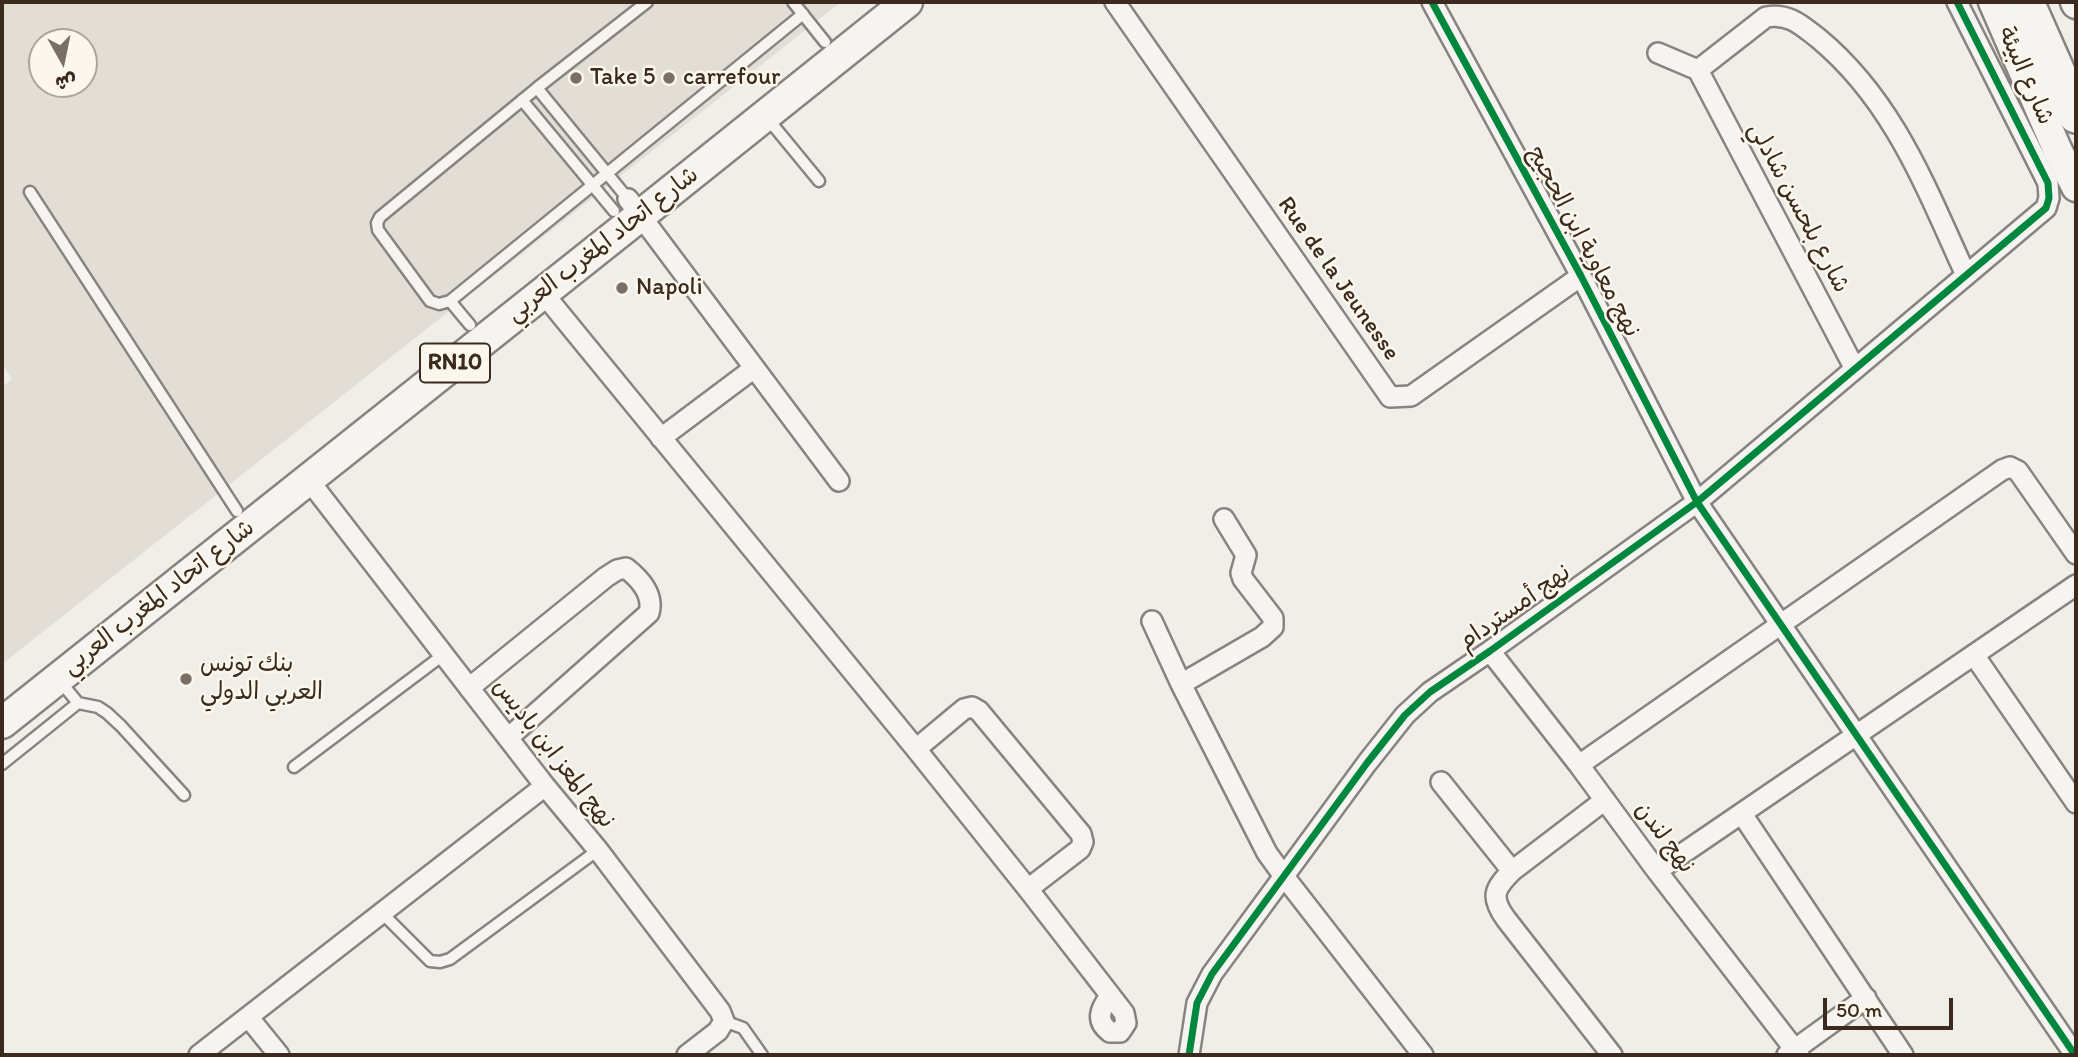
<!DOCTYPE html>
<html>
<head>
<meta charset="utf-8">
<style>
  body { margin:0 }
  #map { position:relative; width:2078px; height:1057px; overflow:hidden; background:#f0eee8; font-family:Itim,"Playpen Sans Arabic",sans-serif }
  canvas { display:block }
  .frame { position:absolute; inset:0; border:4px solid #3b2a1e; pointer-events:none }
  .north { position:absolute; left:28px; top:28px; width:70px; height:70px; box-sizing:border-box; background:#fbf7ec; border:2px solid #aea59a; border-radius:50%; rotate:171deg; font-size:19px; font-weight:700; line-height:28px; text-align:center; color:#3b2a1e }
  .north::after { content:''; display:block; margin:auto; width:24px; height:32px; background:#7a6f65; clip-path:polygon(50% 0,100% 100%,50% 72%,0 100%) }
  .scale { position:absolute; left:1823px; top:998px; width:130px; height:32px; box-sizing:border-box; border:4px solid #3b2a1e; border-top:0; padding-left:9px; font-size:21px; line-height:24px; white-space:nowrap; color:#3b2a1e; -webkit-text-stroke:5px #fbf7ec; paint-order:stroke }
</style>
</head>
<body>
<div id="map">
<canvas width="2078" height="1057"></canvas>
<div class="frame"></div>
<div class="north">ش</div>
<div class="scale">50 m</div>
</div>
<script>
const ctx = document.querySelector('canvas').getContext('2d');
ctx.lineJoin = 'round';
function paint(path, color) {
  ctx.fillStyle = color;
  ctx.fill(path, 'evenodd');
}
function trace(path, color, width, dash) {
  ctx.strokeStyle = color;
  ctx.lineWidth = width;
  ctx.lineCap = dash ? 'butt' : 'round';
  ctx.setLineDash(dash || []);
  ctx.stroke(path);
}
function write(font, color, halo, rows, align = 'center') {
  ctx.font = font + ' Itim,"Playpen Sans Arabic",sans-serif';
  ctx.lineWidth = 5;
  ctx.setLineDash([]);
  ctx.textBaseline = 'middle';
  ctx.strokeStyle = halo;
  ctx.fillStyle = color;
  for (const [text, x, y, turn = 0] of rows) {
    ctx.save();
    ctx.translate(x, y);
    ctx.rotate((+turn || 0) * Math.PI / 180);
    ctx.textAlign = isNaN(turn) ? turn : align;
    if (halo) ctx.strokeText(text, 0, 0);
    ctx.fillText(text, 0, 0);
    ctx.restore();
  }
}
const built = new Path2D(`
  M2 2H841L2 664V387L12 379 2 364ZM42 42H84V84H42Z`);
const lane = new Path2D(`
  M793 2 825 42
  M537 88 628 199
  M522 100 614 211
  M768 119 819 181
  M30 192 237 511
  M450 301 803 14
  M470 325 450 301 439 304 430 301 378 230 377 223 380 217 537 88 647 2
  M78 703 98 707 107 713 121 726 184 795
  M2 764 78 703 60 681
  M294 767 443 655
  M382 913 430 961 440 962 450 959 598 850
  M724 1021 743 1028 762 1055`);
const street = new Path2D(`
  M1115 2 1390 397 1411 396 1581 276
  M1432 2 1581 276 1697 502 2075 1055
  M1658 53 1698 70 1855 369
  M1698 70 1766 17C1789 13 1801 25 1818 38 1894 101 1926 188 1966 275
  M628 199 839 481
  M543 293 916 749 1028 889 1124 1013 1126 1023 1120 1032H1110C1095 1021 1100 1009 1110 996
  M661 438 753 369
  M308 479 545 786 598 850 720 1011 724 1021 718 1031 687 1055
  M1152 621 1181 684 1267 853 1283 875 1423 1055
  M1490 651 1579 765 1657 871 1799 1055
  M1974 655 2076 803
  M1181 684 1262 637 1273 627V618L1243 579 1241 573 1246 555 1224 519
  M469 688 606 577 617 570 626 568C640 579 654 595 649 613L508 738
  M916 749 964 709 972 707 979 711 1081 834 1083 842 1080 849 1028 889
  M1579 765 2002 470 2010 467 2018 471 2076 554
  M1441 782 1512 871
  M1605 800 1512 871C1494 889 1490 897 1506 919L1612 1055
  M1742 814 1903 1055
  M1657 871 2076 585
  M249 1018 279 1055
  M199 1055 545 786
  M1189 1055 1197 1003 1212 974 1367 763 1405 715 1430 692 1490 651 1697 502 2046 208 2049 198 2048 183 1957 2
  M1787 1055 1866 998`);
const secondary = new Path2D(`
  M1993 2 2058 151 2076 187
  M2075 2 2076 4`);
const primary = new Path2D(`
  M2 723 641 215 907 2`);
const highway = new Path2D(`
  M2026 2 2076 115`);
const cycleway = new Path2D(`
  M1432 2 1581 276 1697 502 2075 1055
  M1189 1055 1197 1003 1212 974 1367 763 1405 715 1430 692 1490 651 1697 502 2046 208 2049 198 2048 183 1957 2`);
const markers = [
  [576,78,7,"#7a6f65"],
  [669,78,7,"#7a6f65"],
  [622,288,7,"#7a6f65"],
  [186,679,7,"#7a6f65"]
];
const shields = [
  [455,363,70]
];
const shieldNames = [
  ["RN10",455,363]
];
const streetNames = [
  ["شارع البيئة",2025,76,66],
  ["شارع بلحسن شادلي",1798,208,62],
  ["نهج معاوية ابن الحجيج",1583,242,62],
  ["شارع اتحاد المغرب العربي",603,245,-38],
  ["Rue de la Jeunesse",1338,279,55],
  ["شارع اتحاد المغرب العربي",159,598,-38],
  ["نهج أمستردام",1515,608,-35],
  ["نهج المعز ابن باديس",553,754,52],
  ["نهج لندن",1664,838,53]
];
const poiNames = [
  ["Take 5",590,78],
  ["carrefour",683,78],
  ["Napoli",636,288],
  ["بنك تونس",200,665],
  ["العربي الدولي",200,693]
];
paint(built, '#e3ded5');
trace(lane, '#88837e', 15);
trace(street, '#88837e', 24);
trace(secondary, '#88837e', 33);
trace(primary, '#88837e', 35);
trace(highway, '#88837e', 40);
trace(lane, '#f5f4f0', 10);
trace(street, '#f5f4f0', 19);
trace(secondary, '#f5f4f0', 28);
trace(primary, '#f5f4f0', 30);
trace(highway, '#f5f4f0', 35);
trace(cycleway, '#00873e', 7);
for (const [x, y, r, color] of markers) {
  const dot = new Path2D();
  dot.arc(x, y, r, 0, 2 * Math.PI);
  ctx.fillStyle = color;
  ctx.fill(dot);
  trace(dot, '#fbf7ec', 2.5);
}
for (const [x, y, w] of shields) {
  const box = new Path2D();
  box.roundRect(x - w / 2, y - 19.5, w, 39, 5);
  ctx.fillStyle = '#fbf7ec';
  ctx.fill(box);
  trace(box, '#3b2a1e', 2);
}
write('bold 23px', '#3b2a1e', null, shieldNames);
write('24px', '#3b2a1e', '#fbf7ec', streetNames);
write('24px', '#3b2a1e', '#fbf7ec', poiNames, 'left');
</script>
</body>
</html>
